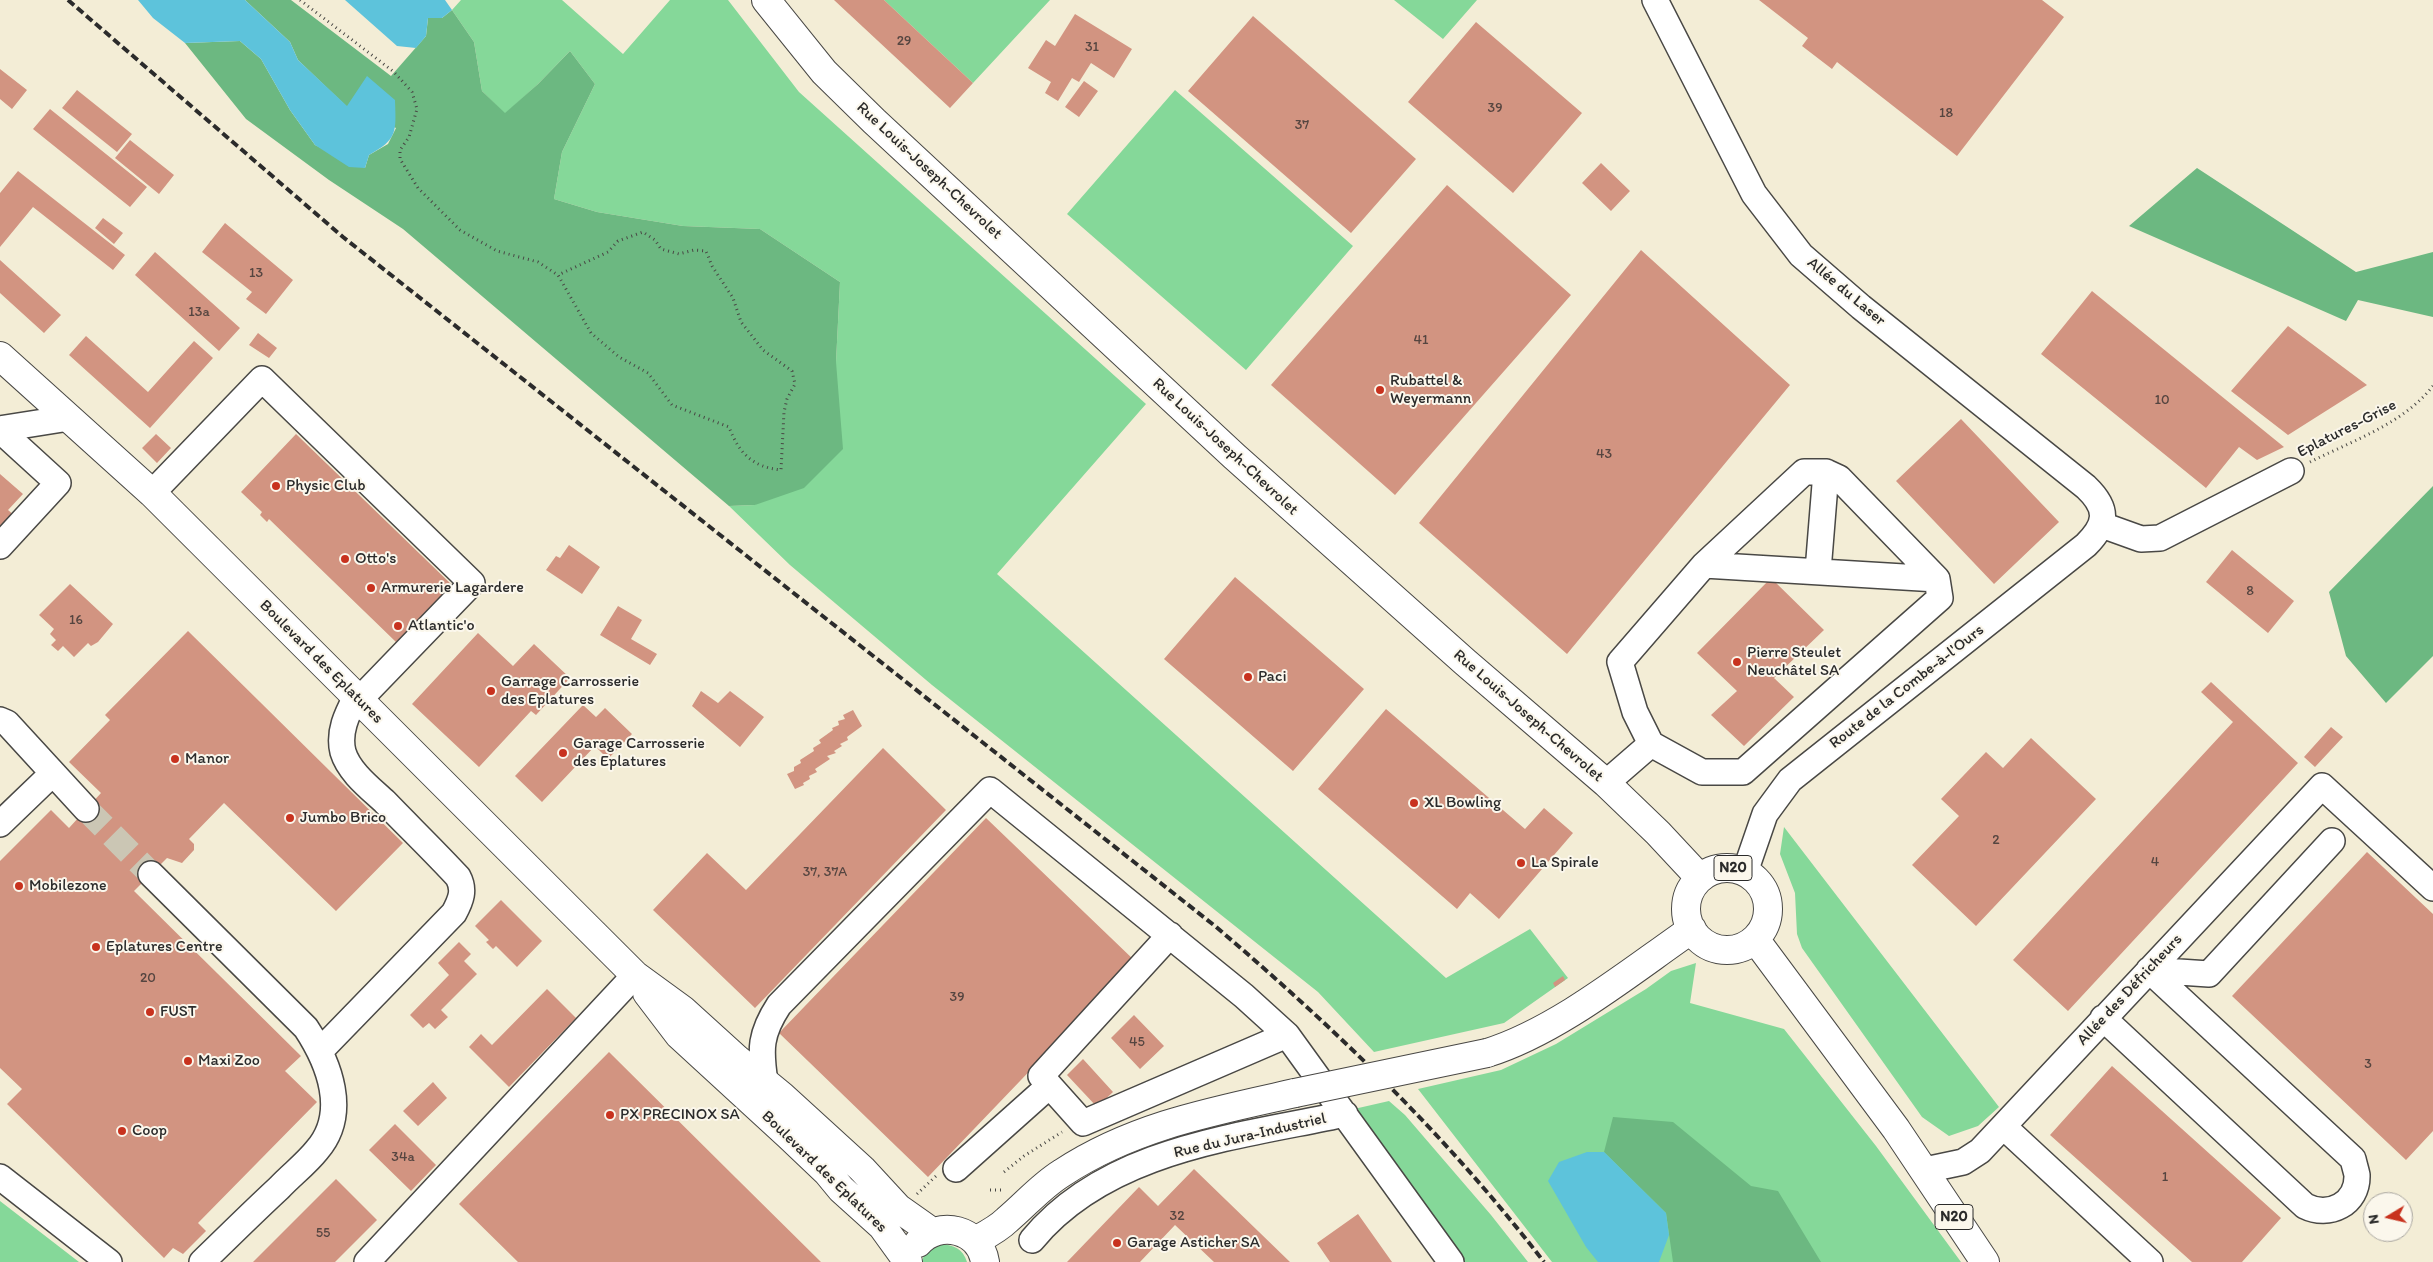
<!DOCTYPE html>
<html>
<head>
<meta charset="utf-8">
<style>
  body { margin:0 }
  #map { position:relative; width:2433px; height:1262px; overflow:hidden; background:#f3edd6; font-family:Itim,sans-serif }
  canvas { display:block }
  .north { position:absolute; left:2363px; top:1192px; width:50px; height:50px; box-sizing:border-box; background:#fbf7ec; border:1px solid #a8a59f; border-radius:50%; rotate:261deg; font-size:14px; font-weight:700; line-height:20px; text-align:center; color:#2b2b2b }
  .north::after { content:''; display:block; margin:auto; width:18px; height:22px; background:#c8321e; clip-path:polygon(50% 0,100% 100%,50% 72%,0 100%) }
</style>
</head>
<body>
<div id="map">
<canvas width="2433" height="1262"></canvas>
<div class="north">N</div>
</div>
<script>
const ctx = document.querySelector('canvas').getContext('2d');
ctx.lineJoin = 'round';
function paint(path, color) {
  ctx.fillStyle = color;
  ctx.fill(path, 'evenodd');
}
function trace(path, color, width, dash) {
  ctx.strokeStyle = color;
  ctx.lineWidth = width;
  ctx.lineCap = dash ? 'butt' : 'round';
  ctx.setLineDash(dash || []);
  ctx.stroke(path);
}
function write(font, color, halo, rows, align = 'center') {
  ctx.font = font + ' Itim,sans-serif';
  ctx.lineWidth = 4;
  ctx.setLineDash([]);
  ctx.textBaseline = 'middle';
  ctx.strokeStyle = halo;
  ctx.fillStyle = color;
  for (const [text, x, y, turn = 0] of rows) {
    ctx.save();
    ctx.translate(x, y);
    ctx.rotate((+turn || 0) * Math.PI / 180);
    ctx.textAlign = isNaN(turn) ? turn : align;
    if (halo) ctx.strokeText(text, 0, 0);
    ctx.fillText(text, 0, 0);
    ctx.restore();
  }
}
const green = new Path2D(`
  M461 0H562L623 54 670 0H728L799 92 1146 404 997 574 1446 978 1530 929 1568 978 1504 1023 1374 1052 1318 992 932 685 790 565 729 506 755 505 836 362 840 282 760 229 683 226 597 212 554 199 562 152 595 84 570 51 538 84 505 114 482 91 474 42 452 10Z
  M884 0H1050L973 83Z
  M1394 0H1477L1443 39Z
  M1175 90 1353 246 1246 370 1067 214Z
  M1784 827 1999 1107 1978 1126 1949 1136 1922 1117 1802 948 1797 934 1795 893 1780 854Z
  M1696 963 1690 1003 1784 1029 1876 1146 1961 1262H1552L1418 1089 1501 1070 1556 1044 1646 989 1671 971Z
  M1389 1101 1405 1115 1491 1215 1528 1262H1461L1354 1109Z
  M0 1201 79 1262H0Z
  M941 1244C954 1245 963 1249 967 1262H921L926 1252Z`);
const forest = new Path2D(`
  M245 0H291L391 76 426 36 428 18H442L452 10 474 42 482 91 505 113 538 84 570 51 595 84 562 152 554 199 597 212 683 226 760 229 840 282 836 362 843 449 804 488 755 505 729 506 403 229 329 180 246 119 185 43 240 41 261 59 290 110 315 145 365 168 369 155 388 144 396 128 347 107 298 60 290 42Z
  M2197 168 2356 272 2433 252V317L2358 300 2346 321 2129 226Z
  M2433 486V656L2386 703 2346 656 2329 592Z
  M1613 1117 1673 1122 1751 1186 1778 1191 1821 1262H1673L1666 1213 1604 1152Z`);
const water = new Path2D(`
  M138 0H245L290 42 298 60 347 106 367 76 395 100C396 132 398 139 369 155L365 168 349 167 315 145 290 110 261 59 240 41 185 43 153 18Z
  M345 0H445L452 10 442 18H428L426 36 416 48 397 46Z
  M1587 1152H1604L1666 1213 1669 1235 1659 1262H1598L1586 1247 1548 1181 1559 1162Z`);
const building = new Path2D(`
  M834 0H884L973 83 950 108Z
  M1759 0H2042L2064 17 1957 156 1837 62 1832 69 1802 46 1808 38Z
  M1075 14 1132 49 1114 78 1091 63 1079 82 1072 78 1058 101 1045 93 1051 82 1028 68 1046 40 1055 46Z
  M1253 16 1416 159 1351 233 1188 91Z
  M1476 22 1582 113 1513 193 1408 102Z
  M0 69 27 90 12 109 0 99Z
  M1084 81 1098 91 1079 117 1065 107Z
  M77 90 132 134 117 152 62 108Z
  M50 109 147 187 130 207 33 129Z
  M130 140 174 175 159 194 115 158Z
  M1601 163 1630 191 1611 211 1582 183Z
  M18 171 125 255 113 270 33 207 0 247V193Z
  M1447 185 1571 295 1395 495 1271 385Z
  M103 218 123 233 114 244 95 228Z
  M225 223 293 280 266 314 246 299 252 292 202 252Z
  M1641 250 1790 385 1567 654 1419 523Z
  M155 252 240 328 219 351 135 275Z
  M0 260 61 315 44 333 0 293Z
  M2092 291 2284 447 2257 460 2239 447 2206 488 2041 354Z
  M2288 326 2367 385 2288 435 2231 391Z
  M258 333 277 348 269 358 249 345Z
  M86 336 148 392 194 341 213 358 150 428 69 355Z
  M1961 419 2059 522 1994 584 1896 481Z
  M156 434 171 448 157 463 142 448Z
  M296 434 452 585 396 642 269 519 267 522 260 515 262 512 241 492Z
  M0 474 23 494 8 510 15 516 0 533Z
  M569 545 600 567 582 594 546 570 556 556 560 558Z
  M2232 550 2294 601 2268 633 2206 582Z
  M1235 577 1364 689 1293 771 1164 659Z
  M1771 578 1824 630 1774 678 1794 697 1744 746 1711 715 1737 691 1697 653Z
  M70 584 113 624 98 642 91 646 88 643 74 657 63 646 58 651 51 645 56 640 50 634 54 629 39 615Z
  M618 606 642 620 631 639 657 654 650 665 600 635Z
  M188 631 403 843 336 911 224 803 189 839 194 844V850L182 863 167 858 134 891 301 1056 285 1071 317 1102 198 1223 206 1231 183 1254 173 1248 164 1258 7 1104 22 1089 0 1068V861L51 810 69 828 101 793 69 762 110 720 105 715Z
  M478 633 513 666 534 644 570 678 536 715 531 711 479 767 412 704Z
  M2211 682 2298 763 2068 1011 2013 960 2233 722 2201 692Z
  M701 691 718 703 730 691 764 717 740 747 692 706Z
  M583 705 596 717 605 708 632 734 608 759 595 746 542 802 515 776Z
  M1386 709 1525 829 1544 808 1573 833 1499 919 1470 893 1457 909 1318 789Z
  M853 710 862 726 847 737 848 740 840 744 842 746 834 751 836 753 827 756 830 759 815 769 817 772 809 776 810 779 803 783 804 785 795 789 787 774 794 771V767L801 763 800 760 814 751 813 748 821 743 819 740 833 730 832 728 839 725 838 721 845 719 843 715Z
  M2331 727 2343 737 2315 767 2304 757Z
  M2031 738 2096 799 1976 926 1912 865 1959 816 1941 799 1986 752 2003 768Z
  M883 748 946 810 755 1008 653 910 707 853 746 890Z
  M986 818 1135 961 928 1177 779 1033Z
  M2367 852 2433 914V1131L2406 1160 2232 996Z
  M501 900 542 941 517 967 496 946 493 949 486 942 489 940 475 926Z
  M459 942 471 954 464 961 477 974 441 1010 448 1017 435 1029 429 1023 423 1028 410 1015 449 975 438 963Z
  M1563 976 1565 980 1555 987 1553 983Z
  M547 989 576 1018 509 1087 469 1047 481 1034 492 1045Z
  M1134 1015 1164 1046 1140 1069 1111 1038Z
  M609 1052 736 1178 821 1262H518L459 1204Z
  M1083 1059 1113 1092 1097 1107 1067 1075Z
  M2112 1066 2281 1218 2242 1262H2192L2050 1135Z
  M433 1082 447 1098 418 1126 403 1111Z
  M395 1124 436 1165 411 1191 369 1150Z
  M1194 1169 1290 1262H1214L1175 1225 1140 1262H1067L1139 1187 1158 1206Z
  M336 1179 377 1220 335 1262H253Z
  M1358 1214 1392 1262H1330L1317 1243Z`);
const minorTunnel = new Path2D(`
  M86 809 151 874`);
const path = new Path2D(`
  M300 0 394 72 412 92 417 109 409 137 400 150V159L418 188 460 230 497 251 538 262 558 275 591 333 619 357 648 373 672 405 729 427C739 453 752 467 781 470L784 412 787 399 795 384 792 371 763 350 741 322 733 298 712 266 706 251 694 250 679 254 661 249 655 240 643 232 618 241 608 252 558 275
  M2310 462C2352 441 2403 424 2433 386
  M1004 1172 1024 1156 1062 1132
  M990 1190H1005
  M917 1194 936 1176`);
const minor = new Path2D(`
  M1655 0 1754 194 1801 255 1861 307 2086 487C2109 509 2107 524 2086 545L1790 780 1765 814 1745 872
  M0 429 69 418
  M0 430 58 483 0 546
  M152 493 262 379 472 583 359 700
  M2102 525 2141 539 2160 538 2291 471
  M1704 565 1937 579
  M1818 571 1826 472
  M0 720 7 723 86 809
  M1606 783 1651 744 1702 772H1743L1940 598 1937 579 1839 478 1826 472H1804L1704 565 1620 662 1635 712 1651 744
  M0 824 52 774
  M151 874 306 1028C329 1063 349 1113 317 1150 306 1164 291 1175 279 1188 253 1212 228 1237 202 1262
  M1170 935 1041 1076 1083 1123 1287 1035
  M2149 970 2209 974 2332 841
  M2103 1018 2305 1206C2329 1218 2358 1204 2357 1175 2356 1170 2354 1164 2353 1159L2149 970
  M321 1050 454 913C461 900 465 890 458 877 434 851 409 827 385 802 370 788 349 772 343 752 338 732 347 714 356 697
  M765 1082C760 1049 760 1034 779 1005L990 790 1244 996 1287 1035 1451 1262
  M2004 1127 2150 1262
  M956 1169 1049 1086
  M1925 1170 1963 1162 1980 1151 2322 786 2433 888
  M0 1177 109 1262
  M1032 1240C1107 1149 1237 1137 1345 1114
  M367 1262 635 975`);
const major = new Path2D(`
  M766 0 824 72 874 121 1234 456 1465 662 1606 783 1658 833 1700 878
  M0 356 152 493 635 975 683 1010 737 1059 782 1096 862 1169 898 1208 932 1232
  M1686 909a41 41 0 1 1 82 0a41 41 0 1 1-82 0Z
  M1755 939 1896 1129 1985 1262
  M647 993 679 1035 789 1136 827 1172 841 1189 882 1226 908 1262
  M1487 1053C1558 1031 1631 971 1692 929
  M975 1241C986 1235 998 1229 1007 1220 1026 1204 1041 1186 1062 1173 1133 1126 1214 1111 1295 1093
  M918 1243C939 1219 980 1229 985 1262`);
const rail = new Path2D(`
  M68 0 343 237 1215 926C1337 1030 1446 1135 1544 1262`);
const majorBridge = new Path2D(`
  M1295 1093 1487 1053`);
const markers = [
  [1380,390,5,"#c8321e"],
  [276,486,5,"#c8321e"],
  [345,559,5,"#c8321e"],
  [371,588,5,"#c8321e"],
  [398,626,5,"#c8321e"],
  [1737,662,5,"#c8321e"],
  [1248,677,5,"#c8321e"],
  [491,691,5,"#c8321e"],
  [563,753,5,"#c8321e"],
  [175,759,5,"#c8321e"],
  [1414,803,5,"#c8321e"],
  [290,818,5,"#c8321e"],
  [1521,863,5,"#c8321e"],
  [19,886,5,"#c8321e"],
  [96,947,5,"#c8321e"],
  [150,1012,5,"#c8321e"],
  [188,1061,5,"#c8321e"],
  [610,1115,5,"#c8321e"],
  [122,1131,5,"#c8321e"],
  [1117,1243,5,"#c8321e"]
];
const numberNames = [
  ["29",904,41],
  ["31",1092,47],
  ["39",1495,108],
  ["18",1946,113],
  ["37",1302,125],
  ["13",256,273],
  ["13a",199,312],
  ["41",1421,340],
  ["10",2162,400],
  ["43",1604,454],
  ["8",2250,591],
  ["16",76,620],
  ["2",1996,840],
  ["4",2155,862],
  ["37, 37A",825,872],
  ["20",148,978],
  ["39",957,997],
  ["45",1137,1042],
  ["3",2368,1064],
  ["34a",403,1157],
  ["1",2165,1177],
  ["32",1177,1216],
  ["55",323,1233]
];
const shields = [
  [1733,868,38],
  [1954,1217,38]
];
const shieldNames = [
  ["N20",1733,868],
  ["N20",1954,1217]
];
const streetNames = [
  ["Rue Louis-Joseph-Chevrolet",929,171,43],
  ["Allée du Laser",1846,292,40],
  ["Eplatures-Grise",2347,429,-27],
  ["Rue Louis-Joseph-Chevrolet",1225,447,43],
  ["Boulevard des Eplatures",321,662,45],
  ["Route de la Combe-à-l'Ours",1907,687,-38],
  ["Rue Louis-Joseph-Chevrolet",1528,716,41],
  ["Allée des Défricheurs",2130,990,-47],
  ["Rue du Jura-Industriel",1250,1136,-13],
  ["Boulevard des Eplatures",824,1172,44]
];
const poiNames = [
  ["Rubattel &",1390,381],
  ["Weyermann",1390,399],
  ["Physic Club",286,486],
  ["Otto's",355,559],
  ["Armurerie Lagardere",381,588],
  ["Atlantic'o",408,626],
  ["Pierre Steulet",1747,653],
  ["Neuchâtel SA",1747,671],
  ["Paci",1258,677],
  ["Garrage Carrosserie",501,682],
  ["des Eplatures",501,700],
  ["Garage Carrosserie",573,744],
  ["des Eplatures",573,762],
  ["Manor",185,759],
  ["XL Bowling",1424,803],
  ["Jumbo Brico",300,818],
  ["La Spirale",1531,863],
  ["Mobilezone",29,886],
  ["Eplatures Centre",106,947],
  ["FUST",160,1012],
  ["Maxi Zoo",198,1061],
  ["PX PRECINOX SA",620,1115],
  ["Coop",132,1131],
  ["Garage Asticher SA",1127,1243]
];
paint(green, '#85d899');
paint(forest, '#6cb881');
paint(water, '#5dc3db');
paint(building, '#d29481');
trace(minorTunnel, '#cbc6b4', 25, [25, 12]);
trace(minor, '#494845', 28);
trace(major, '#494845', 30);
trace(path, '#494845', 3, [1, 4]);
trace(minor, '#fff', 25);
trace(major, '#fff', 28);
trace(rail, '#2b2b2b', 4, [8, 4]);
trace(majorBridge, '#494845', 30, []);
trace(majorBridge, '#fff', 28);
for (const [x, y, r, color] of markers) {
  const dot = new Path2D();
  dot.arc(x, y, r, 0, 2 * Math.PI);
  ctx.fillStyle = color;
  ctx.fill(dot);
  trace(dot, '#fbf7ec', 2);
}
write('14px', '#554540', null, numberNames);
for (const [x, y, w] of shields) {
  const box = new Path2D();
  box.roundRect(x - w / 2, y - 12.5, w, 25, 4);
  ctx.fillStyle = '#fbf7ec';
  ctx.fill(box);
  trace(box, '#2b2b2b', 1);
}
write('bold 15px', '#2b2b2b', null, shieldNames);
write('16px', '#2b2b2b', '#fbf7ec', streetNames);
write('16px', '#2b2b2b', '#fbf7ec', poiNames, 'left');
</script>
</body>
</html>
